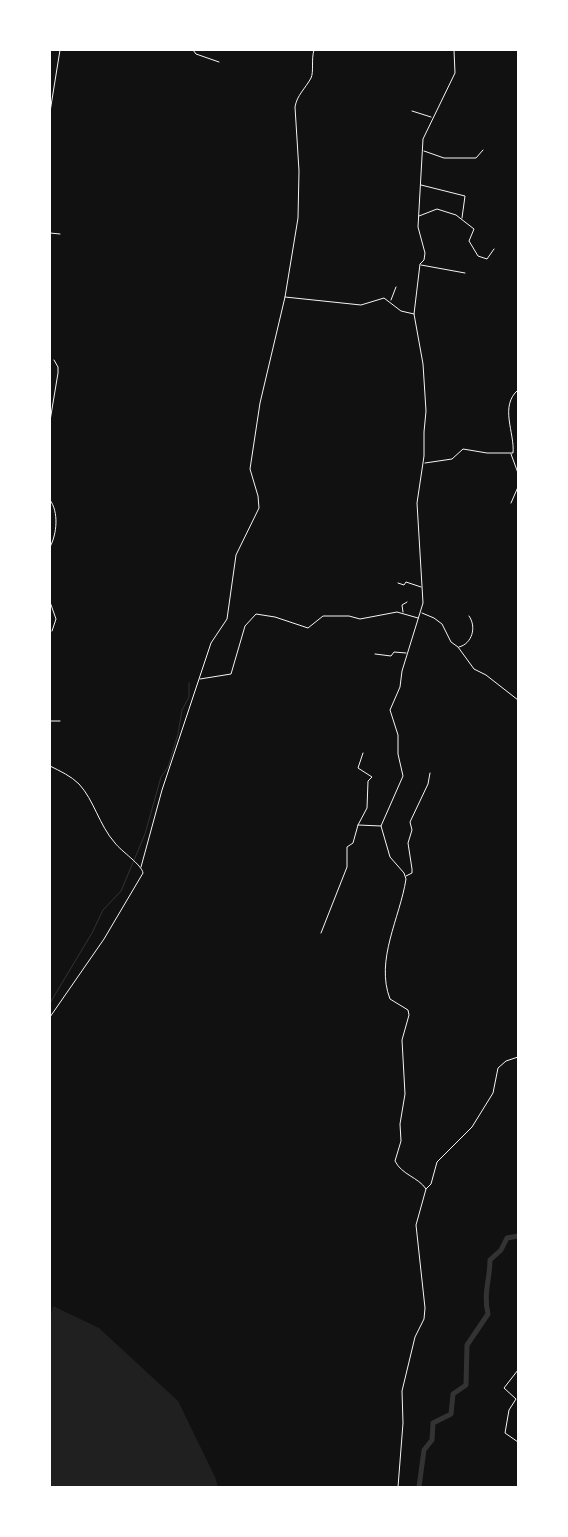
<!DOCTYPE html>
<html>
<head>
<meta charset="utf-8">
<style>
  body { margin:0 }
  #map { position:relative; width:568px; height:1537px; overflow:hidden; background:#111; font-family:"DejaVu Sans",sans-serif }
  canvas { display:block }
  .frame { position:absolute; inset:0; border:51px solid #fff; pointer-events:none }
</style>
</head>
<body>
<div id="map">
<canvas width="568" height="1537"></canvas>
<div class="frame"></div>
</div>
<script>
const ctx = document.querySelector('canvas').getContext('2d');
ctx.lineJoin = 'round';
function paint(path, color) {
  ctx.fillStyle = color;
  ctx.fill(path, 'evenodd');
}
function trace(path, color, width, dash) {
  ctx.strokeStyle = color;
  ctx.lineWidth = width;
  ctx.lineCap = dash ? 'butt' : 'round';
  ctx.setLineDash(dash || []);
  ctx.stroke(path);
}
const green = new Path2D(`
  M53 1306 99 1328 178 1401 215 1477 218 1487H50V1318Z`);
const stream = new Path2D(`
  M50 1003 92 933 103 910 121 891 145 834 161 777 168 767 178 734 182 710 189 697V683`);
const river = new Path2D(`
  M419 1487 424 1450 432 1440 433 1423 451 1414 453 1394 466 1385 467 1345 488 1314C483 1294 490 1279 490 1260L501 1250 507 1238 518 1236`);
const minor = new Path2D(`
  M193 50 196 54 219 62
  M412 111 431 117
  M50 112 60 50
  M424 151 444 158H476L483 150
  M421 185 465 196 462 218
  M419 216 437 209 456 215 474 229 469 241 478 256 487 259 494 249
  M50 233 60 234
  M421 265 465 273
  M285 297 361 305 384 298 401 311 414 314
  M391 300 396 287
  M50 421 58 373V367L54 360
  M511 454 518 473
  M425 463 452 459 463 449 487 453H513C515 433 499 406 518 390
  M50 500C59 512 57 534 50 547
  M511 503 518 487
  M398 583 404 585 406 582 421 587
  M50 602 56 619 52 631
  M403 612 402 605 407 602
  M422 613 434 618 442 624 451 642 458 647 474 669 486 675 518 700
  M459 647C472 644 477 627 469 616
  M375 654 391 656 394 652 406 653
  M200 679 231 674 245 626 256 614 275 617 308 628 323 616H349L360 619 397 612 418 618
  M50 721H60
  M50 766C60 771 71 776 79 784 94 800 99 825 115 843 121 851 142 865 143 873L104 939 50 1017
  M358 825 381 826
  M141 867 162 790 211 643 227 619 236 555 259 508 258 496 250 469 260 403 285 297 298 218 299 171 295 107C297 95 305 89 311 78 314 72 311 59 314 50
  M406 876 412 873V869L408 843 412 830 410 822 428 784 430 773
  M321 933 347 867V847L353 843 358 825 367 808 368 781 372 777 358 768 363 753
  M426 1189 431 1184 437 1162 472 1127 493 1093 498 1068 506 1061 518 1057
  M518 1370 504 1388 516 1399 509 1410 505 1433 518 1442
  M398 1487 403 1423 402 1391 415 1337 424 1319 425 1308 416 1225 426 1189C418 1177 402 1175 395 1161L401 1141 400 1124 405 1094 402 1040 409 1015 408 1010 390 999C375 960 400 918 406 879L404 873 390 857 381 826 403 776 398 754V735L390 710 400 687 402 671 423 603 417 503 424 456V432L426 411 423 364 414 314 420 264 424 260 425 253 418 227 423 139 455 73 454 50`);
paint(green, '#202020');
trace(stream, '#333', 1);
trace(river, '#333', 5);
trace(minor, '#f5f5f5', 1);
</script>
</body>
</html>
